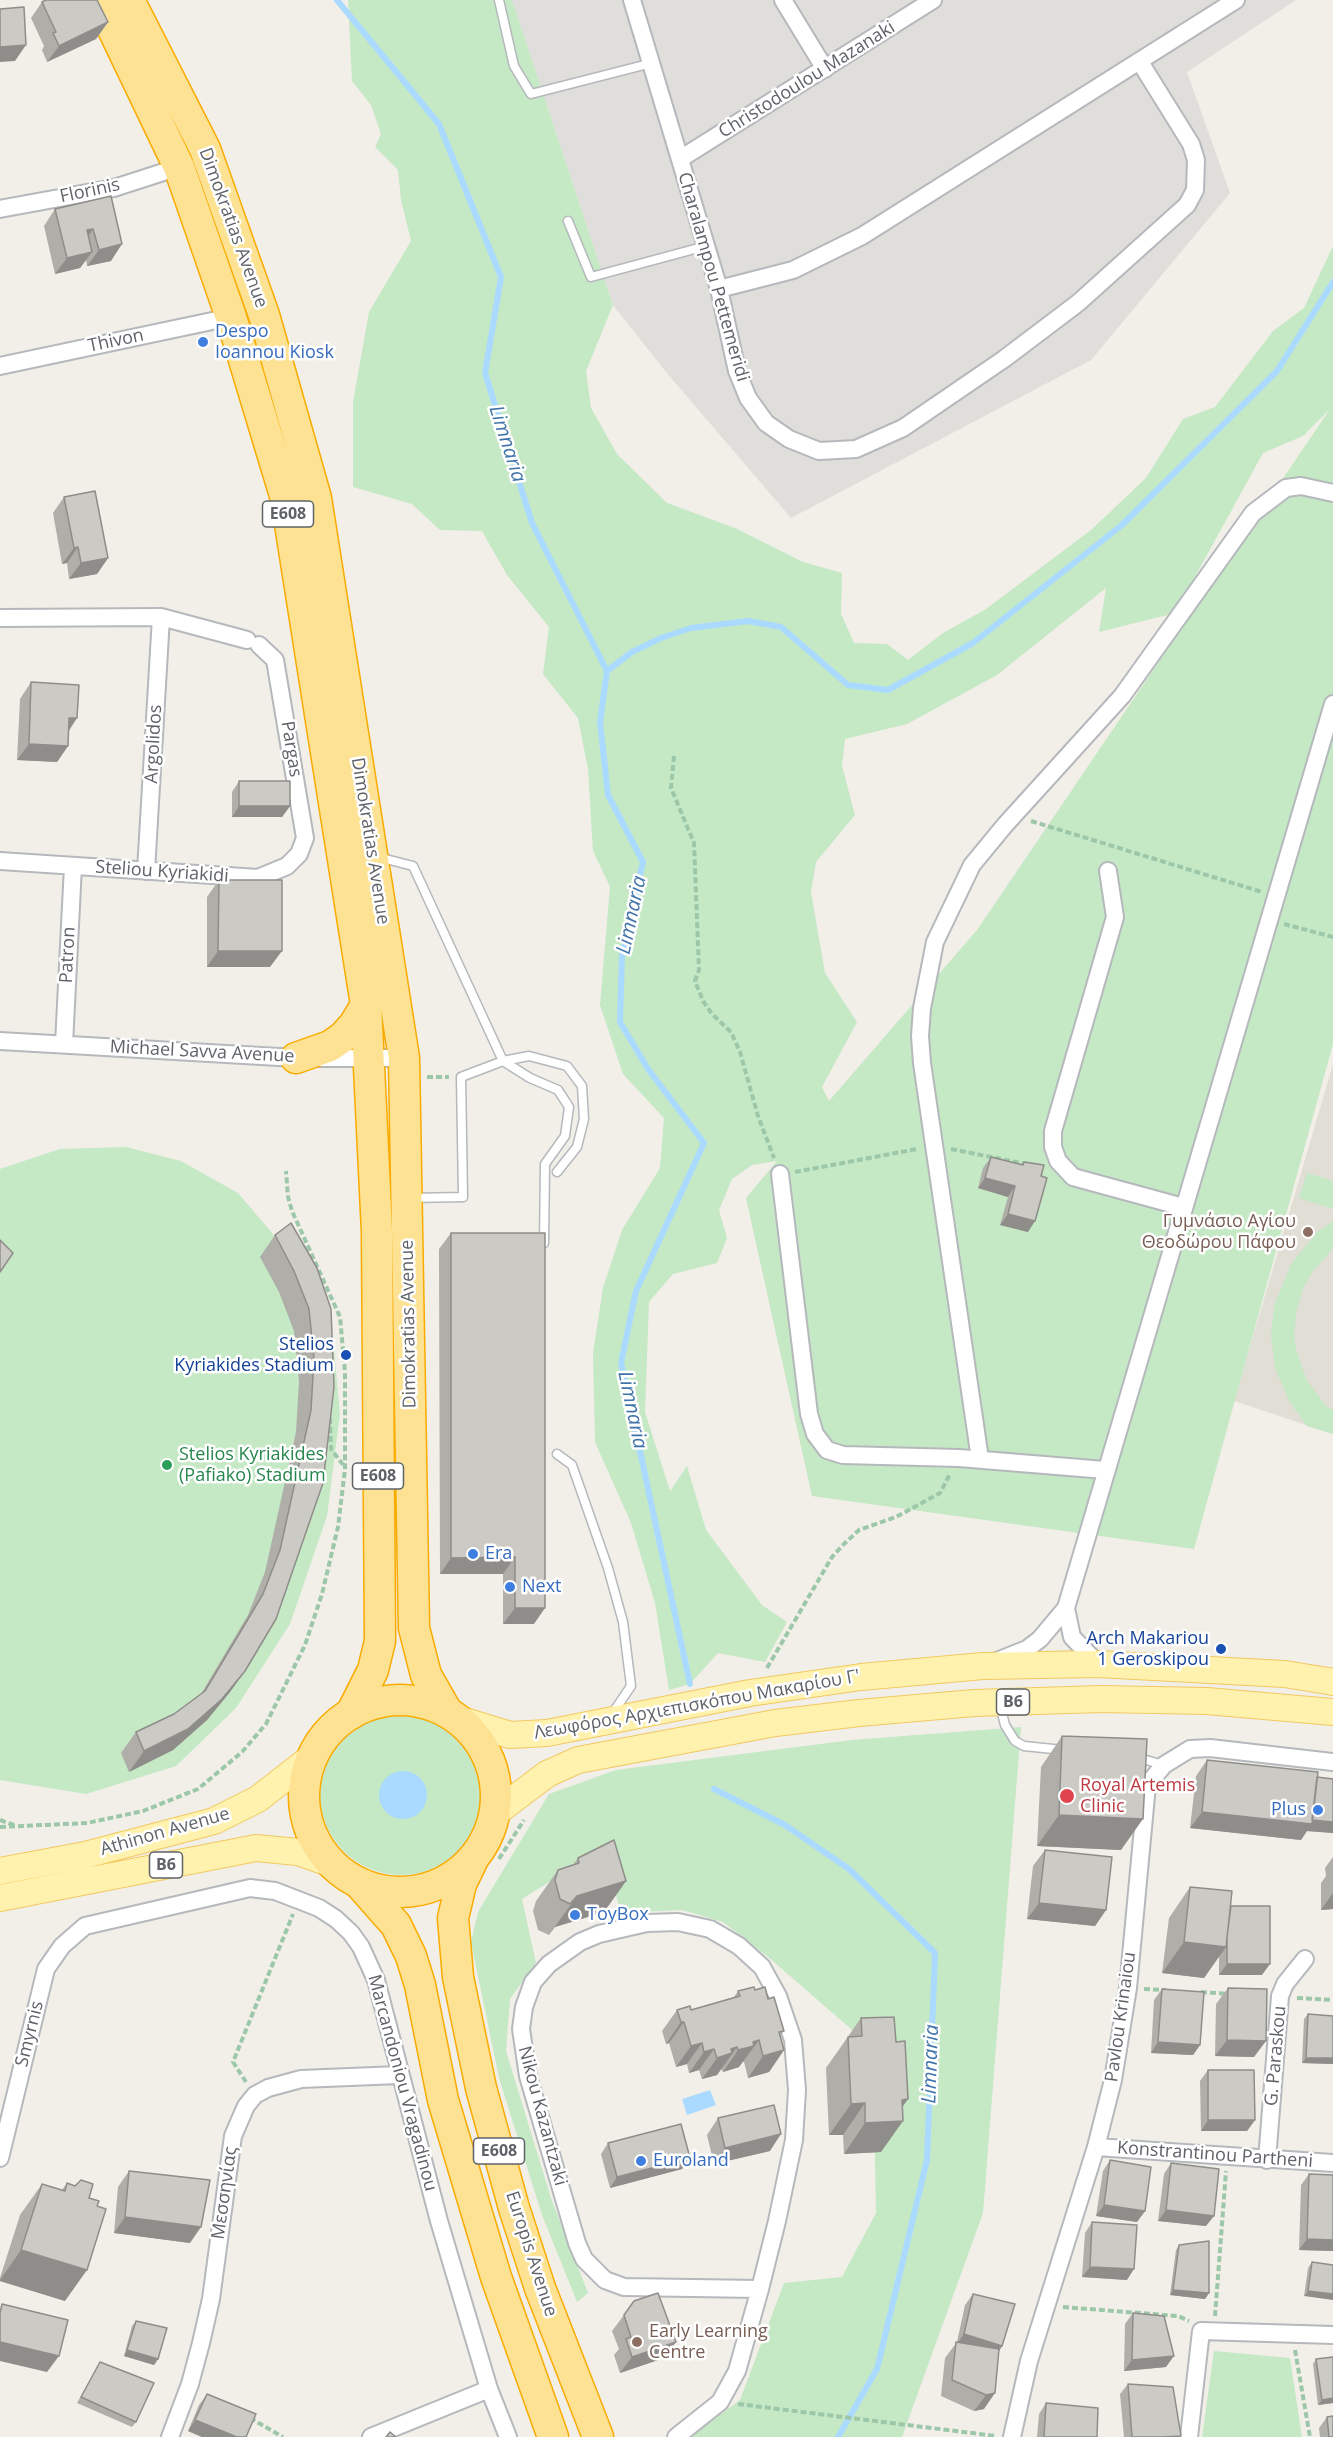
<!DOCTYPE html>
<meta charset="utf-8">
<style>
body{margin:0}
canvas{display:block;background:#f1efe8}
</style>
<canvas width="1333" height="2437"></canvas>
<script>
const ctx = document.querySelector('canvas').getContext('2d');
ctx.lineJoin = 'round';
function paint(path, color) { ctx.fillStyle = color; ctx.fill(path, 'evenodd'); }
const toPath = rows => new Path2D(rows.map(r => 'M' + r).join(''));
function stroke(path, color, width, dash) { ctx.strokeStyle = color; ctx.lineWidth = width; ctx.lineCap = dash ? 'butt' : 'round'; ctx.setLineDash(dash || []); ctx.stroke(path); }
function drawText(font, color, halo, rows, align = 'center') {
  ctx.font = font + ' "Open Sans",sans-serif'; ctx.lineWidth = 5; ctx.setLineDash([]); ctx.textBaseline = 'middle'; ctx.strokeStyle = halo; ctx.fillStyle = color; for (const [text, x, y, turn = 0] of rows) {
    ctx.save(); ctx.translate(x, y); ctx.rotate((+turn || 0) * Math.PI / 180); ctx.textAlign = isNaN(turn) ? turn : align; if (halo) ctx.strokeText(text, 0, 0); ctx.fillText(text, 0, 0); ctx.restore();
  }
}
const industrial = toPath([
 [512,0,1296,0,1187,72,1230,193,1091,360,791,518,666,372,613,305]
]);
const education = toPath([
 [1333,1064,1333,1434,1234,1401]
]);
const green = toPath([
 [348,0,512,0,613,305,586,371,591,408,617,454,667,503,735,528,803,562,842,573,841,614,854,643,887,644,908,660,943,633,986,609,1091,530,1146,478,1183,419,1215,407,1273,331,1304,308,1333,246,1333,1044,1194,1549,812,1496,746,1198,777,1161,752,1165,732,1179,719,1210,727,1238,717,1263,673,1274,649,1302,645,1412,670,1491,687,1466,706,1530,762,1605,787,1622,765,1662,718,1653,690,1684,669,1690,655,1603,631,1523,595,1442,593,1353,603,1288,622,1230,660,1168,664,1118,623,1074,600,1005,610,887,593,851,588,769,578,718,543,674,549,627,507,575,482,531,440,530,412,504,353,487,353,402,369,312,411,241,401,200,398,170,375,147,381,134,371,105,352,81],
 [1330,409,977,930,829,1101,822,1087,857,1022,825,973,811,892,816,862,855,815,842,766,845,739,907,724,997,675,1106,588,1099,632,1175,613,1263,453,1303,436],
 [126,1147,181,1161,238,1193,272,1233,312,1289,334,1349,340,1414,327,1516,290,1624,236,1708,176,1766,86,1794,0,1780,0,1169,60,1149],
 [1307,1173,1333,1181,1333,1209,1299,1198],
 [1333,1221,1333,1249,1313,1271,1304,1286,1297,1309,1294,1334,1296,1349,1307,1381,1327,1407,1333,1410,1333,1434,1307,1426,1289,1401,1275,1368,1271,1335,1274,1306,1291,1264,1317,1232],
 '320 1794a81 81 0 1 1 162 0a81 81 0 1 1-162 0Z',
 [1021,1727,983,2213,902,2437,690,2437,740,2400,784,2283,842,2277,876,2213,873,2048,767,1956,723,1922,682,1910,621,1913,603,1848,522,1899,536,1963,510,1999,506,2051,551,2198,588,2293,577,2302,542,2215,499,2078,471,1942,478,1912,549,1794,616,1770,852,1740],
 [1214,2351,1290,2358,1302,2437,1202,2437]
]);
const water = toPath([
 '379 1795a24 24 0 1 1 48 0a24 24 0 1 1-48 0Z',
 [710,2090,716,2105,687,2115,682,2099]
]);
const stream = toPath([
 [337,0,439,124,501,277,485,373,532,523,607,671,600,722,608,795,643,862,622,955,620,1022,648,1069,704,1143,636,1291,621,1363,690,1684],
 [607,671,632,652,661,638,691,628,748,621,781,627,848,685,888,690,973,643,1122,525,1277,371,1333,282],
 [714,1789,785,1825,849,1869,935,1953,927,2160,877,2369,838,2437]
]);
const path = toPath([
 [674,756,671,788,694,843,699,970,695,981,703,1001,712,1014,731,1032,740,1052,758,1116,774,1158],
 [1031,821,1262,892],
 [1284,924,1333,937],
 [427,1077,449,1077],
 [951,1149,1026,1164],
 [795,1172,917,1149],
 [330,1418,331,1449,344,1466],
 [767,1668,832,1557,844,1544,859,1530,896,1517,940,1493,950,1474],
 [0,1820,14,1825],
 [0,1827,87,1823,143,1811,198,1789,242,1752,266,1724,305,1645,322,1594,338,1527,345,1469,345,1372,340,1317,292,1211,288,1197,286,1171],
 [499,1859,524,1820],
 [1144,1989,1166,1990],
 [1201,1992,1229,1994],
 [1297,1998,1333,2000],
 [246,2082,233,2062,293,1914],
 [1063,2307,1178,2316,1189,2321],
 [1215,2316,1226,2171],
 [1295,2350,1310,2437],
 [738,2404,996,2436],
 [250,2418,283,2437]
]);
const lane = toPath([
 [499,0,514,66,531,94,652,63],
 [568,221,591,277,706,246],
 [378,857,413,866,503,1061,530,1078,558,1090,569,1107,565,1136,545,1164,544,1243],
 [410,1198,463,1197,461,1077,503,1061,529,1056,567,1066,582,1086,584,1119,577,1147,557,1172],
 [557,1454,572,1465,608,1568,623,1622,631,1686,612,1714],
 [1000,1705,1005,1725,1015,1741,1024,1746,1063,1750],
 [1136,1757,1163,1765]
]);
const street = toPath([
 [632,0,719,289,737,371,748,398,766,423,789,439,819,451,856,449,903,428,1004,359,1078,303,1187,205,1195,190,1196,160,1191,144,1140,62],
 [783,0,825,69],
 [680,159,933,0],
 [0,209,114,188,179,167],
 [719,289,793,270,862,236,1236,0],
 [0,366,231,317],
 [161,617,247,640],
 [0,618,161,617,146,871],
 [0,861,258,878,287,866,299,854,305,838,275,660,259,645],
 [1108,871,1115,917,1053,1131,1053,1147,1058,1161,1073,1177,1183,1207],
 [0,1041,296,1058,404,1058],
 [64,1044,73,866],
 [780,1174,809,1414,815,1434,827,1450,843,1455,959,1458,1105,1470],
 [980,1459,922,1063,920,1036,922,1008,935,942,972,865,1005,825,1122,696,1253,513,1286,488,1301,486,1333,493],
 [1066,1608,1072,1637,1098,1664],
 [997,1661,1027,1649,1040,1639,1066,1608,1333,704],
 [1096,2147,1333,2163],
 [0,2158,46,1969,62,1946,85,1926,250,1888,275,1891,319,1908,336,1919,351,1933,361,1947,376,1980,439,2221,489,2389,508,2437],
 [1267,2160,1280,1996,1285,1984,1305,1959],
 [170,2437,190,2384,201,2343,211,2299,233,2136,246,2106,255,2095,268,2088,301,2079,399,2075],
 [371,2437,489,2389],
 [676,2437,720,2402,737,2371,760,2289,777,2221,794,2140,797,2090,793,2040,778,1996,762,1967,739,1946,710,1929,678,1922,647,1923,599,1934,580,1942,549,1964,533,1982,524,2007,521,2029,528,2076,577,2243,584,2259,605,2280,624,2287,760,2289],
 [1012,2437,1029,2361,1096,2147,1113,2080,1128,1988,1147,1785,1164,1765,1190,1749,1210,1748,1333,1762],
 [1189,2437,1201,2331,1333,2335]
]);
const primary = toPath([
 [458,1719,510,1735,547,1733,750,1693,861,1677,983,1666,1098,1664,1285,1674,1333,1682],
 [494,1814,547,1774,578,1760,775,1723,859,1713,974,1703,1101,1699,1207,1701,1333,1712],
 [0,1871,85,1855,214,1821,258,1799,313,1756],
 [0,1898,256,1848,298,1852,332,1864]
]);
const highway = toPath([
 [99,0,179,167,231,317,286,499,366,1005,377,1232,380,1641,373,1670,351,1714],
 [129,0,205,149,264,315,316,498,404,1058,414,1628,426,1675,447,1712],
 [296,1058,330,1046,343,1037,354,1025,366,1005],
 '304 1796a96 96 0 1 1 192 0a96 96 0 1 1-192 0Z',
 [474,1857,461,1884,453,1918,458,1977,481,2088,514,2208,540,2288,598,2437],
 [358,1882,396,1925,411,1956,420,1985,443,2100,496,2277,553,2437]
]);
const wall = toPath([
 [42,2,108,22,96,39,47,62,42,50,44,46,31,18],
 [111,196,111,261,87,266,86,260,80,268,55,274,44,226,55,209],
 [64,497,108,558,97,574,69,579,67,563,62,564,53,513],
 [31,682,77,718,69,731,68,746,57,762,17,760,20,699],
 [239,781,290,806,282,817,232,817,232,792],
 [219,880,270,967,207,967,207,897],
 [991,1157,1022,1165,1024,1162,1028,1232,1000,1225,1008,1197,978,1188,983,1168],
 [291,1223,334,1387,245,1671,230,1692,207,1720,173,1750,129,1772,121,1753,136,1732,174,1714,201,1694,248,1615,265,1572,296,1432,299,1381,294,1331,279,1292,260,1257,275,1235],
 [451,1233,534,1624,503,1624,503,1574,440,1574,439,1249],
 [1062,1736,1121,1850,1037,1846,1041,1767],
 [1207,1760,1317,1777,1333,1779,1333,1833,1307,1831,1301,1840,1190,1828,1196,1776],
 [1045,1850,1106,1910,1095,1926,1027,1919,1033,1866],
 [1333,1857,1333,1909,1321,1910,1321,1883,1326,1876,1325,1868],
 [578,1858,626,1881,604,1912,555,1927,549,1935,538,1930,533,1911,536,1901,558,1870,573,1865],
 [1190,1887,1231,1906,1262,1975,1219,1975,1219,1956,1204,1978,1162,1973,1169,1918],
 [1228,1988,1254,2057,1215,2056,1216,2004],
 [1162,1989,1200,2045,1193,2055,1151,2053,1154,2000],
 [755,1990,768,1999,784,2031,780,2036,784,2050,769,2072,748,2078,744,2062,742,2062,739,2067,723,2072,721,2069,717,2075,702,2079,699,2070,689,2073,687,2064,676,2067,669,2043,666,2044,662,2031,677,2010,691,2010,734,1997,738,1991],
 [1308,2014,1333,2016,1333,2064,1302,2063,1304,2019],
 [861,2018,896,2042,902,2107,881,2152,844,2154,843,2135,829,2135,826,2068],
 [1208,2070,1255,2120,1247,2131,1201,2131,1200,2081],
 [718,2118,770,2151,714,2164,707,2135],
 [608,2143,690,2158,682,2169,610,2188,601,2154],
 [1110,2160,1145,2211,1137,2222,1096,2216,1103,2171],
 [1171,2163,1206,2226,1158,2221,1164,2174],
 [129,2171,190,2243,114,2233,118,2187],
 [1309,2174,1333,2251,1299,2250,1301,2185],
 [67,2183,89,2198,65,2301,0,2281,0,2278,20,2215,42,2184,62,2190],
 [1092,2222,1127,2280,1082,2277,1085,2233],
 [1179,2245,1209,2293,1205,2299,1170,2295,1176,2250],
 [1312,2262,1333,2265,1304,2296,1308,2268],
 [973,2294,1002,2346,999,2351,984,2409,974,2411,941,2396,945,2358,957,2342,965,2305],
 [1133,2313,1166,2367,1124,2371,1125,2324],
 [624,2315,664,2358,620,2373,614,2355,619,2349,612,2331],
 [136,2321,158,2359,154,2365,124,2356,132,2326],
 [1333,2357,1333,2403,1318,2405,1313,2364,1316,2359],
 [100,2362,136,2422,132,2427,77,2403],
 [1128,2384,1180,2437,1124,2437,1120,2394],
 [207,2394,246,2437,202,2437,188,2431,199,2405],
 [1046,2403,1097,2437,1037,2437,1039,2414],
 [1327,2417,1333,2437,1320,2437,1319,2428]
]);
const shadedWall = toPath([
 [108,22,96,39,47,62,59,46],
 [26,45,15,61,0,62,0,47],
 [93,229,82,245,87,230],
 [122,244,111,261,87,266,99,250],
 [92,252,80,268,55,274,67,258],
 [78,547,67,563,62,564,74,548],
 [108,558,97,574,69,579,81,563],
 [69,718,77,718,66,734],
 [29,744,68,746,57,762,17,760],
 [239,806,290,806,282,817,232,817],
 [218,951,282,951,270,967,207,967],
 [985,1178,1015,1186,1008,1197,978,1188],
 [1008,1214,1035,1221,1028,1232,1000,1225],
 [515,1557,503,1574,440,1574,451,1558],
 [515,1608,545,1608,534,1624,503,1624],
 [245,1671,230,1692,207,1720,173,1750,129,1772,144,1751],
 [1202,1812,1333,1822,1333,1833,1307,1831,1301,1840,1190,1828],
 [1059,1815,1143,1819,1121,1850,1037,1846],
 [626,1881,604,1912,555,1927,549,1935,577,1896],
 [1333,1893,1333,1909,1321,1910],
 [1039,1903,1106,1910,1095,1926,1027,1919],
 [1184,1942,1226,1947,1204,1978,1162,1973],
 [1227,1964,1270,1964,1262,1975,1219,1975],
 [681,2022,684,2022,669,2043,666,2044],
 [759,2040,739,2067,723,2072,738,2050,753,2042],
 [1227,2040,1266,2041,1254,2057,1215,2056],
 [1158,2042,1200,2045,1193,2055,1151,2053],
 [702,2043,687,2064,676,2067,691,2046],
 [737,2047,717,2075,702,2079,717,2058,731,2049],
 [714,2049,699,2070,689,2073,704,2052],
 [784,2050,769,2072,748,2078,763,2056],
 [1306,2058,1333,2058,1333,2064,1302,2063],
 [908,2099,892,2122,903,2121,881,2152,844,2154,865,2123,902,2100],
 [865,2103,843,2135,829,2135,851,2104],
 [1208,2120,1255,2120,1247,2131,1201,2131],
 [781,2134,770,2151,714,2164,725,2148],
 [690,2158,682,2169,610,2188,617,2177],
 [1104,2205,1145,2211,1137,2222,1096,2216],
 [1166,2210,1214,2216,1206,2226,1158,2221],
 [125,2217,201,2227,190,2243,114,2233],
 [1307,2239,1333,2240,1333,2251,1299,2250],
 [21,2250,87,2270,65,2301,0,2281,0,2280],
 [1090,2267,1134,2269,1127,2280,1082,2277],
 [1173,2290,1209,2293,1205,2299,1170,2295],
 [1308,2291,1333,2294,1333,2300,1304,2296],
 [964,2334,1002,2346,995,2357,956,2345],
 [0,2342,59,2356,47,2372,0,2361],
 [676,2342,664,2358,620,2373,632,2357],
 [127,2350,158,2359,154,2365,124,2356],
 [1174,2356,1166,2367,1124,2371,1132,2360],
 [995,2393,984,2409,974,2411,986,2395],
 [1333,2398,1333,2403,1318,2405,1322,2400],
 [195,2420,237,2437,202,2437,188,2431]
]);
const building = toPath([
 [46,0,97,0,108,22,59,46,53,33,56,32,42,2,46,0],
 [24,7,26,45,0,47,0,9,24,7],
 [111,196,122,244,99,250,93,229,87,230,92,252,67,258,55,209,111,196],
 [95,491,108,558,81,563,78,547,74,548,64,497,95,491],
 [31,682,79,685,77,718,69,718,68,746,29,744,31,682],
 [239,781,290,781,290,806,239,806,239,781],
 [219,880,282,880,282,951,218,951,219,880],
 [991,1157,1023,1165,1024,1162,1044,1165,1041,1176,1047,1178,1035,1221,1008,1214,1015,1186,985,1178,991,1157],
 [291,1223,317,1268,331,1309,334,1387,323,1483,276,1619,245,1671,222,1699,188,1729,144,1751,136,1732,174,1714,205,1691,263,1594,280,1550,311,1410,314,1359,309,1309,294,1271,275,1235,291,1223],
 [451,1233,545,1233,545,1608,515,1608,515,1557,451,1558,451,1233],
 [0,1240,13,1253,0,1272,0,1240],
 [1062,1736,1147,1739,1143,1819,1059,1815,1062,1736],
 [1207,1760,1318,1772,1312,1824,1202,1812,1207,1760],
 [1317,1777,1333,1779,1333,1822,1312,1820,1317,1777],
 [614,1840,626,1881,577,1896,570,1904,560,1899,555,1880,558,1870,579,1863,578,1858,614,1840],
 [1045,1850,1112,1857,1106,1910,1039,1903,1045,1850],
 [1190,1887,1232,1891,1226,1947,1184,1942,1190,1887],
 [1231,1906,1270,1906,1270,1964,1227,1964,1227,1937,1231,1906],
 [754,1987,755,1990,765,1987,768,1999,774,1997,784,2031,779,2032,784,2050,763,2056,759,2040,753,2042,754,2046,738,2050,737,2047,731,2049,732,2053,717,2058,714,2049,704,2052,702,2043,691,2046,684,2022,681,2022,677,2010,690,2006,691,2010,740,1996,738,1991,754,1987],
 [1228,1988,1267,1989,1266,2041,1227,2040,1228,1988],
 [1162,1989,1204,1992,1200,2045,1158,2042,1162,1989],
 [1308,2014,1333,2016,1333,2058,1306,2058,1308,2014],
 [894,2017,896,2042,905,2041,908,2099,902,2100,903,2121,865,2123,865,2103,851,2104,848,2037,862,2036,861,2018,894,2017],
 [1208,2070,1254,2070,1255,2120,1208,2120,1208,2070],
 [774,2105,781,2134,725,2148,718,2118,774,2105],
 [681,2124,690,2158,617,2177,608,2143,681,2124],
 [1110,2160,1151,2167,1145,2211,1104,2205,1110,2160],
 [1171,2163,1219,2169,1214,2216,1166,2210,1171,2163],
 [129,2171,210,2180,201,2227,125,2217,129,2171],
 [1309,2174,1333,2175,1333,2240,1307,2239,1309,2174],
 [81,2180,93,2184,89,2198,99,2201,97,2206,106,2209,87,2270,21,2250,42,2184,65,2191,67,2183,75,2186,81,2180],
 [1092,2222,1137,2225,1134,2269,1090,2267,1092,2222],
 [1209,2241,1209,2293,1173,2290,1179,2245,1209,2241],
 [1312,2262,1333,2265,1333,2294,1308,2291,1312,2262],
 [658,2293,676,2342,632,2357,626,2339,631,2337,624,2315,634,2301,658,2293],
 [973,2294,1015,2304,1002,2346,964,2334,973,2294],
 [2,2304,68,2320,59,2356,0,2342,0,2313,2,2304],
 [1133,2313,1164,2316,1174,2356,1132,2360,1133,2313],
 [136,2321,167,2328,158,2359,127,2350,136,2321],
 [956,2342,999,2349,995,2393,986,2395,952,2380,956,2342],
 [1333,2357,1333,2398,1322,2400,1316,2359,1333,2357],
 [100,2362,154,2383,136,2422,81,2397,100,2362],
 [1128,2384,1173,2387,1181,2436,1163,2437,1132,2437,1128,2384],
 [207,2394,256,2414,246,2437,237,2437,195,2420,207,2394],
 [1046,2403,1098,2408,1097,2437,1044,2437,1046,2403],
 [1333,2416,1333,2437,1329,2437,1327,2417,1333,2416],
 [390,2432,396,2437,386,2437,390,2432]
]);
const markers = [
 [203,342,6,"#3f7fe0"],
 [1308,1232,6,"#8d6e63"],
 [346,1355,6,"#1a4fb4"],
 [167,1465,6,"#2e9e5b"],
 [473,1554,6,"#3f7fe0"],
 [510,1587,6,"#3f7fe0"],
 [1221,1649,6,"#1a4fb4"],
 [1067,1796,8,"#e0444e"],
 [1318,1810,6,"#3f7fe0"],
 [575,1915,6,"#3f7fe0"],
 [641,2161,6,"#3f7fe0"],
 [637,2342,6,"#8d6e63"]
];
const shields = [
 [288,514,51],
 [378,1476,51],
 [1013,1702,33],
 [166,1865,33],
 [499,2151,51]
];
const shieldNames = [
 ["E608",288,514],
 ["E608",378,1476],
 ["B6",1013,1702],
 ["B6",166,1865],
 ["E608",499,2151]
];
const streetNames = [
 ["Christodoulou Mazanaki",807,80,-32],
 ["Florinis",90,191,-12],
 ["Dimokratias Avenue",233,228,70],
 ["Charalampou Pettemeridi",713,277,74],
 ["Thivon",116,341,-12],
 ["Argolidos",154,744,-87],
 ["Pargas",291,749,81],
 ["Dimokratias Avenue",370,841,81],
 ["Steliou Kyriakidi",162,872,4],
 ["Patron",68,955,-87],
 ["Michael Savva Avenue",202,1052,3],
 ["Dimokratias Avenue",409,1324,-91],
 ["Λεωφόρος Αρχιεπισκόπου Μακαρίου Γ'",697,1705,-10],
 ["Athinon Avenue",165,1832,-16],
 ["Pavlou Krinaiou",1121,2017,-82],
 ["Smyrnis",30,2034,-76],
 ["G. Paraskou",1276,2056,-85],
 ["Marcandoniou Vragadinou",402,2083,75],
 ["Nikou Kazantzaki",542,2116,75],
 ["Konstrantinou Partheni",1215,2155,4],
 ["Μεσσηνίας",225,2193,-82],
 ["Europis Avenue",531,2254,72]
];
const shopNames = [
 ["Despo",215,332],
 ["Ioannou Kiosk",215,353],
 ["Era",485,1554],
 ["Next",522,1587],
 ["Plus",1306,1810,"right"],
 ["ToyBox",587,1915],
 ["Euroland",653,2161]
];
const educationNames = [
 ["Γυμνάσιο Αγίου",1296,1222],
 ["Θεοδώρου Πάφου",1296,1243],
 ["Early Learning",649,2332,"left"],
 ["Centre",649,2353,"left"]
];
const transitNames = [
 ["Stelios",334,1345],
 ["Kyriakides Stadium",334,1366],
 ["Arch Makariou",1209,1639],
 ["1 Geroskipou",1209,1660]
];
const leisureNames = [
 ["Stelios Kyriakides",179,1455],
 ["(Pafiako) Stadium",179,1476]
];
const healthNames = [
 ["Royal Artemis",1080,1786],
 ["Clinic",1080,1807]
];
const waterNames = [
 ["Limnaria",507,444,72],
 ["Limnaria",632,915,-78],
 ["Limnaria",632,1410,78],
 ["Limnaria",931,2064,-88]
];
paint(industrial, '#e0deda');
paint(education, '#e1ded6');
paint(green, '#c5e8c5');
paint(water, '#aadaff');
stroke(stream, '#aadaff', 6);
stroke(lane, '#b5b8bc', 11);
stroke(street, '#b5b8bc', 20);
stroke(primary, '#f2c960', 28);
stroke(highway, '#f9ab00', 33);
stroke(path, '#9cc7a9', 4, [6, 3]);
stroke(lane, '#fff', 8);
stroke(street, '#fff', 16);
stroke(primary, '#fff2af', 26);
stroke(highway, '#fde293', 30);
paint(wall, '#afaea9');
paint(shadedWall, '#8f8d8a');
paint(building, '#cccac5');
stroke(building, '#8f8d8a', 1.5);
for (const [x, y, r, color] of markers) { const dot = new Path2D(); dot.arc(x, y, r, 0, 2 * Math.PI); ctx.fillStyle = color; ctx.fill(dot); stroke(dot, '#fff', 2); }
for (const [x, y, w] of shields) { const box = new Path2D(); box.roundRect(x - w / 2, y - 13, w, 26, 4.5); ctx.fillStyle = '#fff'; ctx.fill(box); stroke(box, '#5f6368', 1.5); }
drawText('bold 16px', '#5f6368', null, shieldNames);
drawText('18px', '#5f6368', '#fff', streetNames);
drawText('18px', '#366cbe', '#fff', shopNames, 'left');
drawText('18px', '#785e54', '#fff', educationNames, 'right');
drawText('18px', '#164399', '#fff', transitNames, 'right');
drawText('18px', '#27864d', '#fff', leisureNames, 'left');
drawText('18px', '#be3a42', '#fff', healthNames, 'left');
drawText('italic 20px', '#4174aa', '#fff', waterNames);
</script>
